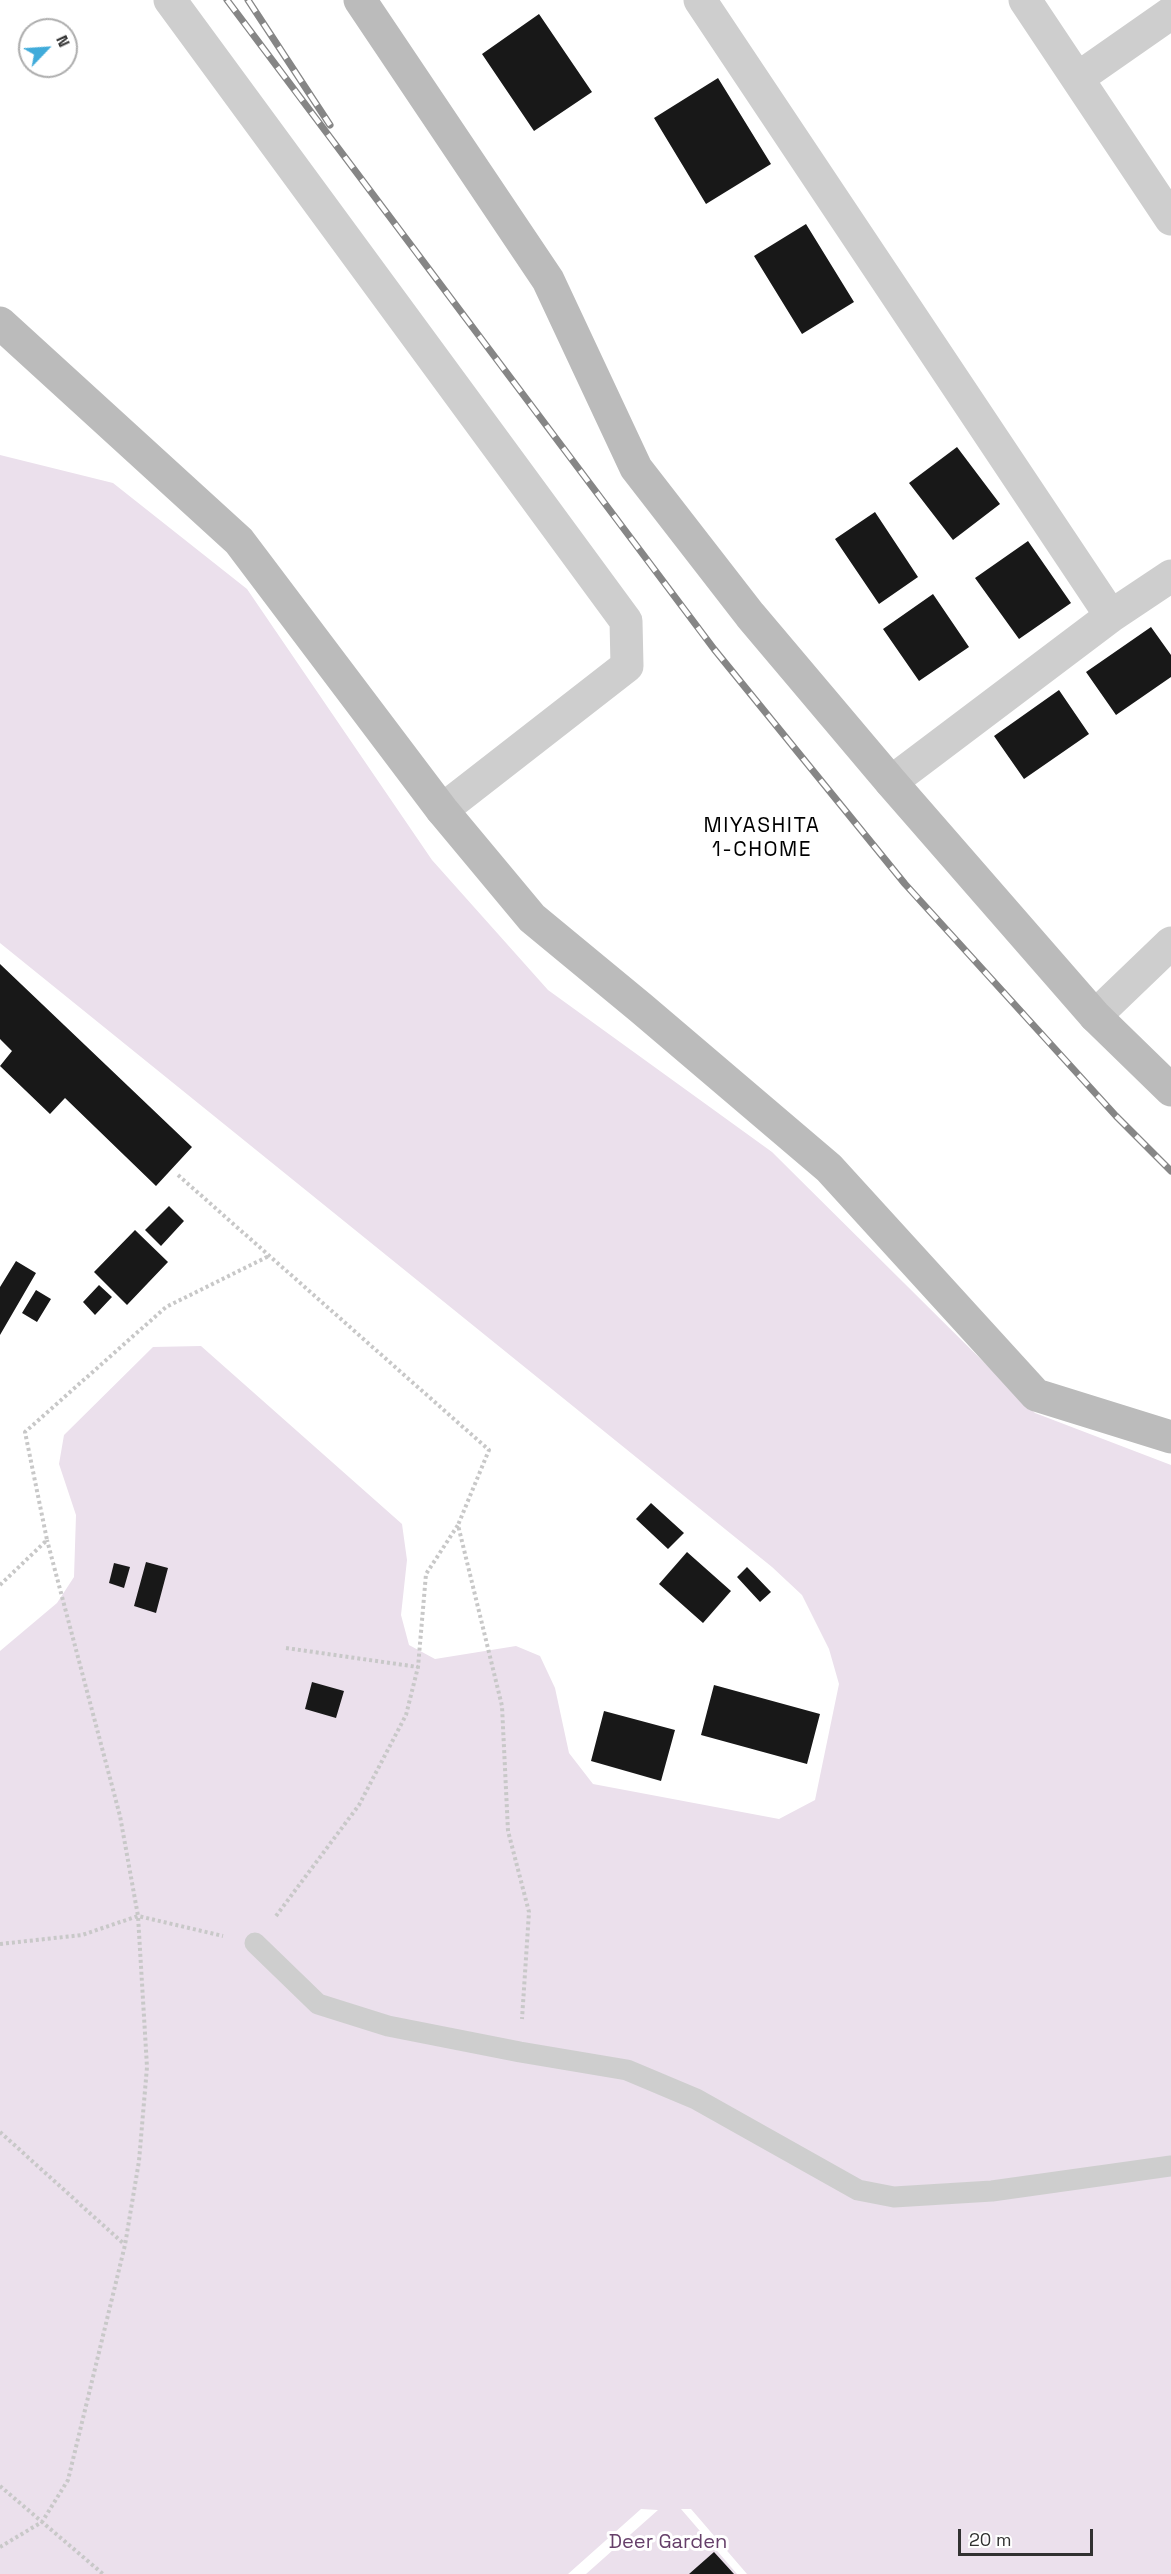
<!DOCTYPE html>
<style>
body{margin:0}
#map{position:relative;width:1171px;height:2574px;overflow:hidden;background:#fff;font-family:"Space Grotesk",sans-serif}
canvas{display:block}
.north{position:absolute;left:18px;top:18px;width:60px;height:60px;box-sizing:border-box;background:#fff;border:2px solid #adadad;border-radius:50%;rotate:65deg;font-size:16px;font-weight:700;line-height:24px;text-align:center;color:#313131}
.north::after{content:'';display:block;margin:auto;width:21px;height:27px;background:#40abda;clip-path:polygon(50% 0,100% 100%,50% 72%,0 100%)}
.scale{position:absolute;left:958px;top:2529px;width:135px;height:27px;box-sizing:border-box;border:3px solid #313131;border-top:0;padding-left:8px;font-size:18px;line-height:21px;white-space:nowrap;color:#313131;-webkit-text-stroke:4px #fff;paint-order:stroke}
</style>
<div id="map">
<canvas width="1171" height="2574"></canvas>
<div class="north">N</div>
<div class="scale">20 m</div>
</div>
<script>
const ctx = document.querySelector('canvas').getContext('2d');
ctx.lineJoin = 'round';
function paint(path, color) { ctx.fillStyle = color; ctx.fill(path, 'evenodd'); }
const toPath = rows => new Path2D(rows.map(r => 'M' + r).join(''));
function stroke(path, color, width, dash) { ctx.strokeStyle = color; ctx.lineWidth = width; ctx.lineCap = dash ? 'butt' : 'round'; ctx.setLineDash(dash || []); ctx.stroke(path); }
function drawText(font, color, halo, rows, align = 'center') {
  ctx.font = font + ' "Space Grotesk",sans-serif'; ctx.lineWidth = 6; ctx.setLineDash([]); ctx.textBaseline = 'middle'; ctx.strokeStyle = halo; ctx.fillStyle = color; for (const [text, x, y, turn = 0] of rows) {
    ctx.save(); ctx.translate(x, y); ctx.rotate((+turn || 0) * Math.PI / 180); ctx.textAlign = isNaN(turn) ? turn : align; if (halo) ctx.strokeText(text, 0, 0); ctx.fillText(text, 0, 0); ctx.restore();
  }
}
const green = toPath([
 [0,455,113,483,247,589,432,860,548,990,772,1152,1035,1413,1171,1465,1171,2574,747,2574,691,2509,681,2509,737,2574,586,2574,658,2510,641,2509,568,2574,0,2574,0,1651,57,1603,74,1577,76,1515,59,1464,64,1435,153,1347,201,1346,402,1524,407,1560,401,1615,409,1645,435,1659,516,1646,540,1656,555,1688,569,1753,593,1784,779,1819,815,1800,839,1684,829,1649,802,1595,772,1567,0,943]
]);
const building = toPath([
 [539,14,592,92,534,131,482,54],
 [718,78,771,164,706,204,654,118],
 [806,224,854,302,802,334,754,256],
 [957,447,1000,504,953,540,909,483],
 [875,512,918,577,879,604,835,539],
 [1028,541,1071,603,1019,639,975,578],
 [933,594,969,647,919,681,883,629],
 [1151,627,1171,655,1171,677,1116,715,1086,672],
 [1059,690,1089,734,1024,779,994,736],
 [0,964,192,1147,156,1186,65,1098,50,1114,0,1066,12,1051,0,1039],
 [169,1206,184,1221,161,1246,145,1230],
 [135,1230,168,1262,127,1305,94,1272],
 [16,1261,36,1273,0,1335,0,1287],
 [99,1285,112,1297,95,1315,83,1302],
 [36,1290,51,1299,37,1322,22,1313],
 [651,1503,684,1533,668,1549,636,1519],
 [687,1552,731,1591,703,1623,659,1584],
 [146,1562,168,1568,156,1613,134,1606],
 [114,1563,130,1567,124,1588,109,1583],
 [747,1567,771,1592,760,1602,737,1577],
 [312,1682,344,1691,336,1718,305,1709],
 [714,1685,820,1714,807,1764,701,1735],
 [604,1711,675,1730,661,1781,591,1761],
 [714,2552,734,2574,689,2574]
]);
const path = toPath([
 [178,1175,489,1450,458,1525],
 [0,1585,47,1540,25,1432,166,1307,269,1256],
 [286,1648,418,1667],
 [276,1916,359,1805,406,1715,418,1667,426,1574,458,1525,502,1706,508,1831,529,1912,522,2019],
 [0,1944,82,1935,138,1916,223,1936],
 [0,2132,124,2244],
 [0,2486,103,2574],
 [0,2547,42,2522,68,2480,125,2245,139,2161,147,2067,138,1916,120,1816,47,1540]
]);
const lane = toPath([
 [255,1943,318,2004,388,2026,520,2052,627,2070,696,2099,858,2190,894,2197,992,2191,1171,2166]
]);
const street = toPath([
 [170,0,626,621,627,666,442,810],
 [700,0,1111,616],
 [1025,0,1171,219],
 [1078,78,1171,13],
 [891,782,1111,616,1171,576],
 [1095,1016,1171,943]
]);
const secondary = toPath([
 [360,0,548,280,636,468,750,615,891,782,1095,1016,1171,1090],
 [0,323,239,541,442,810,532,918,641,1008,829,1168,1036,1395,1171,1437]
]);
const rail = toPath([
 [227,0,714,649,905,884,1116,1116,1171,1171],
 [248,0,330,125]
]);
const parkNames = [
 ["Deer Garden",668,2543]
];
const neighbourhoodNames = [
 ["MIYASHITA",762,826],
 ["1-CHOME",762,850]
];
paint(green, '#ebe0ec');
paint(building, '#181818');
stroke(path, '#c8c8c8', 4, [3, 3]);
stroke(lane, '#cecece', 21);
stroke(street, '#cecece', 33);
stroke(secondary, '#bbb', 33);
stroke(rail, '#868686', 7);
stroke(rail, '#fff', 4.5, [14]);
drawText('20px', '#66406a', '#fff', parkNames);
ctx.letterSpacing = '1.5px';
drawText('21px', '#000', '#fff', neighbourhoodNames);
ctx.letterSpacing = '0px';
</script>
